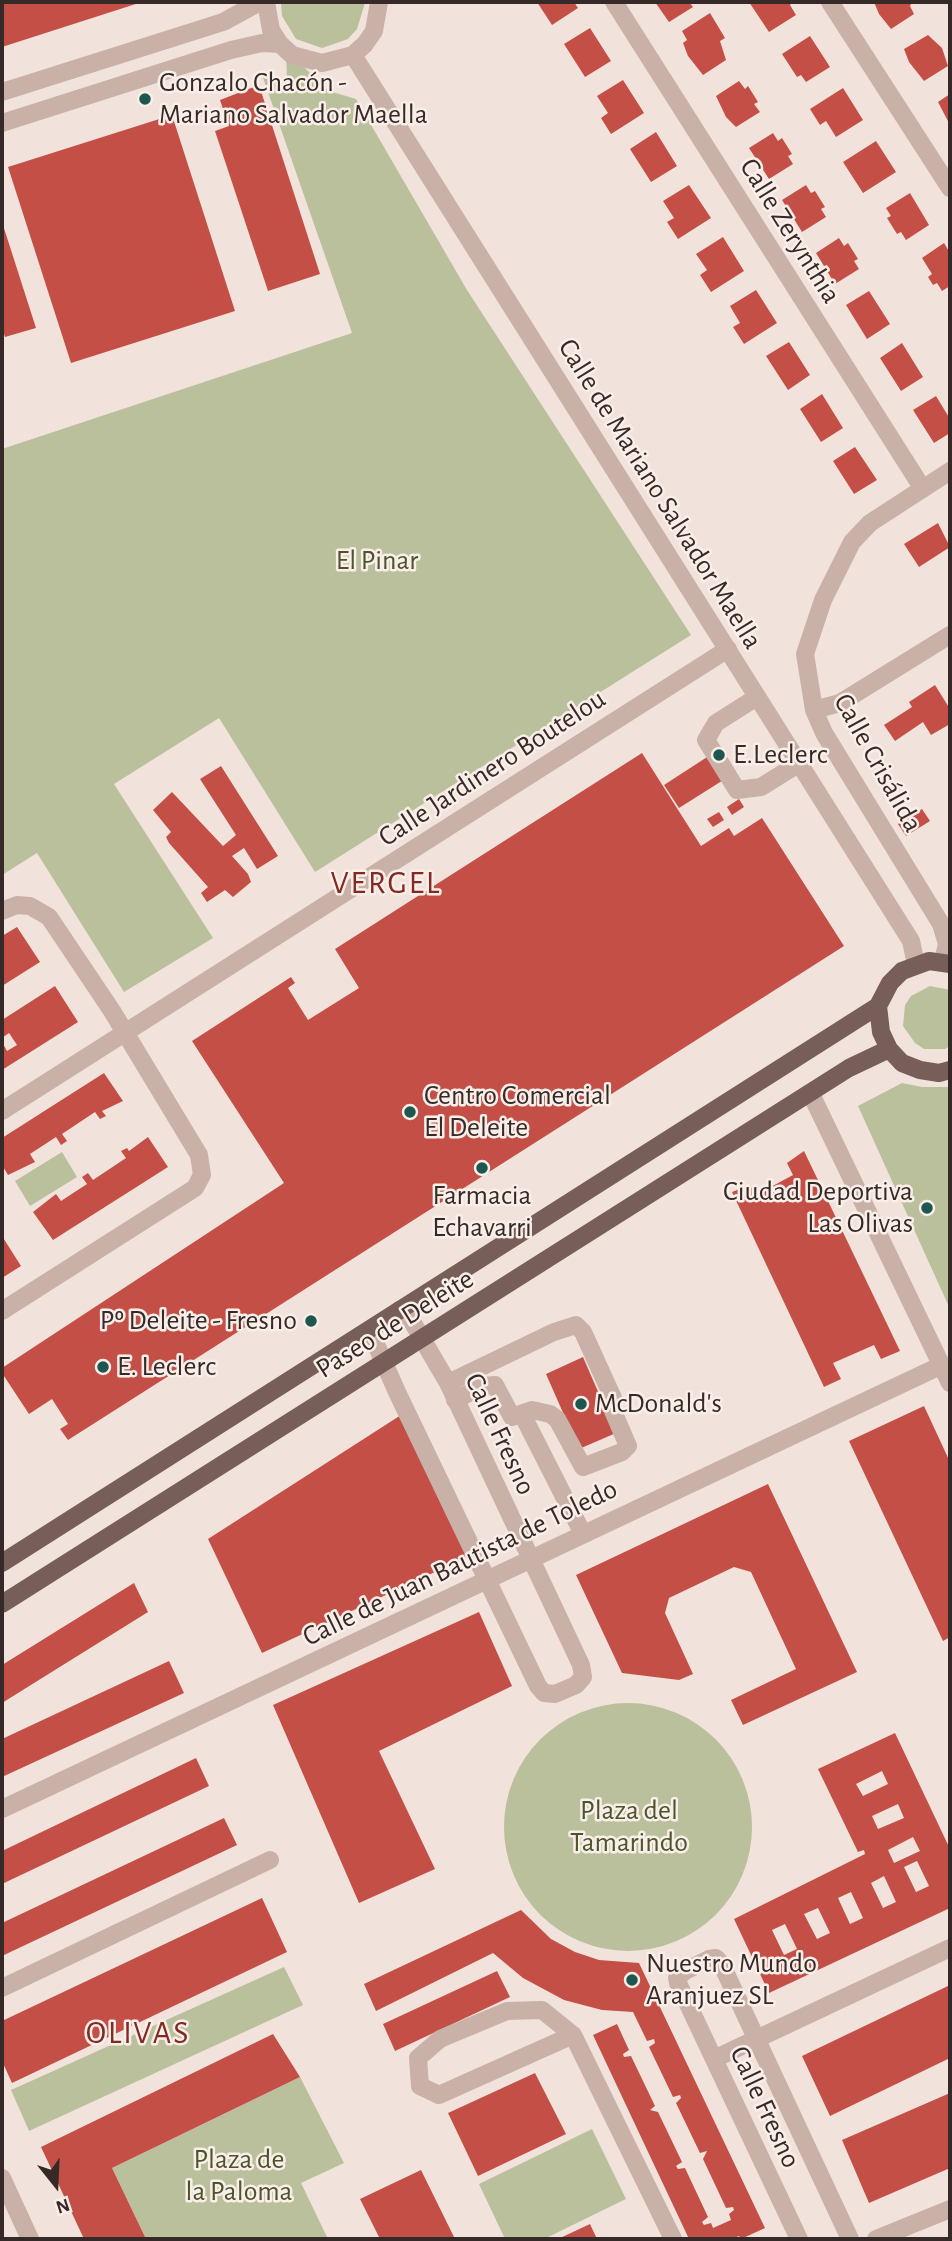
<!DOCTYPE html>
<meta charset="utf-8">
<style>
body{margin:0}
#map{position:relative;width:952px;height:2241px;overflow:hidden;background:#f1e3db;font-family:"Alegreya Sans",sans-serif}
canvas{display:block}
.frame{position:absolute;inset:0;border:4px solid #362a28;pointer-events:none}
.north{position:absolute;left:21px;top:2150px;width:70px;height:70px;-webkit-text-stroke:5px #f9eee8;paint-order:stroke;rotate:162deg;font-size:19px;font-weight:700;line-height:28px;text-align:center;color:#362a28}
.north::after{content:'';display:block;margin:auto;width:24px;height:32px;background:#362a28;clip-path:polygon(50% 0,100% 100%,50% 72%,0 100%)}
</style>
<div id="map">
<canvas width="952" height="2241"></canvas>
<div class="frame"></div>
<div class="north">N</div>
</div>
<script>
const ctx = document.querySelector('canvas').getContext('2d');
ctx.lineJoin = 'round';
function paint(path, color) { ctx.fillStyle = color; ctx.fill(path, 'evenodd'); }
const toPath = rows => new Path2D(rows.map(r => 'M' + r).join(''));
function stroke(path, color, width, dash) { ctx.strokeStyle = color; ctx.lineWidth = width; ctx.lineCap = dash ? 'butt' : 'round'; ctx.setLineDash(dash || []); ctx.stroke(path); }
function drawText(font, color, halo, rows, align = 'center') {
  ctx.font = font + ' "Alegreya Sans",sans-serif'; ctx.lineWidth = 5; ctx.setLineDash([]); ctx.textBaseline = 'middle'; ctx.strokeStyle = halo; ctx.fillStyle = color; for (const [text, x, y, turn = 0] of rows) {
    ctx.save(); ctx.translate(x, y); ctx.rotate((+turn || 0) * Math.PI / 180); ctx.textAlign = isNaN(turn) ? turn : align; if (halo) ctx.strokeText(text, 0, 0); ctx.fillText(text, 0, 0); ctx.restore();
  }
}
const green = toPath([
 [281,3,364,2,365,3,357,29,348,39,322,48,296,39,282,16],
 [286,50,329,91,356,99,467,290,691,635,315,872,219,718,114,784,213,938,124,992,37,853,2,875,2,449,352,333,261,72,287,81],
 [930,986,950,990,950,1046,945,1049,924,1049,915,1043,903,1026,905,1005,911,996],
 [902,1083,922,1087,950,1087,950,1309,858,1106],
 [62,1152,77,1177,30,1206,15,1181],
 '504 1827a124 124 0 1 1 248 0a124 124 0 1 1-248 0Z',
 [284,1967,303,2005,29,2131,11,2090],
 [300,2077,344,2163,301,2183,328,2239,146,2239,112,2168],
 [592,2129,626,2199,544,2239,505,2239,479,2184]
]);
const building = toPath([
 [2,2,142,2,2,47],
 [537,2,574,2,578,8,552,25],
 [655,2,689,2,693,7,669,22],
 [749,2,792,2,790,5,796,15,769,32],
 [874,2,912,2,910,6,914,14,891,29,879,14],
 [710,13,725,38,720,41,726,60,703,75,688,56,683,43,687,40,682,31],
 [590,28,611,61,585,77,564,44],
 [928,35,942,48,948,66,924,81,909,62,904,49],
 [810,36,830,67,806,82,801,75,797,77,782,54],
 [623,80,644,113,611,134,601,118,608,113,597,96],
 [739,81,745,89,748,86,758,102,754,104,760,112,736,127,726,117,716,96],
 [259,85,320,274,268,291,215,131,229,126,220,100],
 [843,88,863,120,836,137,826,121,820,125,810,109],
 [950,94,950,125,938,102],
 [172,115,235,311,71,363,8,167],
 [656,132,677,166,651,182,630,149],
 [773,133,778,141,782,138,792,154,788,156,793,164,769,179,749,148],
 [876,141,896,172,863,193,843,162],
 [689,185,711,218,678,239,667,222,674,218,663,201],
 [806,185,811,193,815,191,825,207,821,209,826,217,802,232,782,200],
 [910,193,929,225,906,240,901,232,897,234,887,218,891,216,886,208],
 [2,222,36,328,5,337,2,328],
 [723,237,744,271,711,292,700,275,707,270,696,254],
 [839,238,844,246,848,243,858,259,854,261,859,269,835,284,816,253],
 [944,243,950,253,950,286,942,291,937,283,933,285,928,277,932,274,922,258],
 [756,290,777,323,744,344,733,327,740,323,730,306],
 [869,291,890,324,867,339,846,305],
 [789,342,810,375,788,390,766,356],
 [902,343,923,377,901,391,880,358],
 [822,394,843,428,821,442,800,409],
 [936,396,950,419,950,433,934,443,913,410],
 [855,447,877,480,854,494,833,461],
 [938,523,950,547,919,567,904,544],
 [935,685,950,709,950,724,931,735,923,722,895,741,884,725,912,707,909,702],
 [721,748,736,772,679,808,664,785],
 [642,753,701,846,729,828,734,836,762,818,844,946,68,1440,60,1429,68,1424,52,1399,29,1414,2,1373,2,1368,284,1183,192,1041,291,977,295,983,288,988,308,1020,359,988,335,949],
 [221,766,278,856,257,869,244,848,232,856,248,874,251,882,233,897,225,890,207,902,201,893,208,887,169,843,166,837,171,832,153,810,172,792,223,846,236,835,200,779],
 [739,799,744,807,732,815,727,807],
 [922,809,930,821,906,836,898,824],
 [719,812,724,820,713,827,707,819],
 [17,927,40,962,2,986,2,936],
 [55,986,78,1022,2,1070,2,1042,7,1051,17,1045,9,1033,2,1038,2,1020],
 [104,1073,123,1101,102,1111,106,1116,100,1119,95,1112,62,1134,67,1141,61,1145,56,1137,30,1154,35,1162,8,1175,2,1165,2,1138],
 [148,1137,168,1167,53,1240,33,1212,56,1194,61,1201,87,1184,82,1177,88,1173,93,1180,126,1158,121,1151,127,1148,129,1151],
 [804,1151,900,1351,881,1359,874,1345,833,1363,841,1379,824,1387,732,1192,750,1185,756,1195,793,1175,787,1163],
 [2,1236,21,1266,2,1278],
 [583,1357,616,1433,579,1449,546,1374],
 [924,1406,950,1462,950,1637,943,1641,849,1441],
 [401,1415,467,1557,262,1653,208,1539],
 [768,1484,857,1672,743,1725,731,1700,796,1669,751,1572,734,1567,669,1598,665,1613,693,1674,679,1680,622,1673,576,1575],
 [134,1583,148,1612,2,1703,2,1665],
 [479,1612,512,1686,379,1751,435,1869,359,1903,273,1705],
 [169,1661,184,1693,2,1777,2,1739],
 [895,1733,950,1849,950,1908,769,1993,734,1919,865,1854,864,1850,858,1852,818,1769],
 [882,1771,888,1784,863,1796,856,1784],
 [898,1804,904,1818,878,1829,872,1816],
 [913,1837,920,1851,894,1863,888,1850],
 [917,1861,929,1886,916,1892,904,1867],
 [884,1876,896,1902,883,1908,871,1883],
 [851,1892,863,1918,850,1924,838,1898],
 [818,1908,830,1933,817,1939,804,1914],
 [785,1924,797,1949,784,1955,772,1930],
 [196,1758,209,1786,2,1884,2,1851],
 [224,1818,237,1845,2,1956,2,1923],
 [262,1898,287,1952,12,2083,2,2061,2,2021],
 [521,1910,551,1939,575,1952,599,1960,639,1963,765,2228,741,2239,739,2236,731,2239,689,2239,593,2035,617,2024,629,2050,623,2054,624,2057,631,2056,655,2106,650,2110,658,2112,682,2162,676,2166,678,2169,685,2168,708,2217,702,2222,704,2225,711,2223,713,2228,731,2220,729,2214,734,2210,733,2207,726,2208,703,2159,707,2151,700,2153,676,2103,681,2098,680,2095,673,2097,649,2047,655,2043,654,2039,647,2041,633,2012,602,2010,564,2000,523,1978,493,1953,376,2011,364,1984],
 [497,1971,510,1997,395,2051,383,2024],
 [950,1985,950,2058,830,2116,802,2056],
 [273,2034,300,2077,112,2168,146,2239,84,2239,41,2147],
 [535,2073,566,2134,478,2176,448,2113],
 [950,2093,950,2168,869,2203,842,2140],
 [421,2170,455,2239,380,2239,360,2199],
 [590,2224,597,2239,558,2239]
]);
const minor = toPath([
 [266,2,271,30,280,44,292,55,322,63,353,55,365,44,374,31,379,2],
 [614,2,923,489],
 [830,2,950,188],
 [353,55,911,941,916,964],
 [2,92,223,22,260,2],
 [2,123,231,50,262,43,280,44],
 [757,697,716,723,706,740,737,790,761,787,798,764],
 [814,710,840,703,950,635],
 [2,911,17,905,30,906,49,917,112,1011,199,1155,202,1175,195,1188,2,1311],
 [943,961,947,944,941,924,824,733,814,710,805,654,823,600,852,542,870,523,950,471],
 [811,1094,950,1383],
 [2,1111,728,649],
 [373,1328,374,1340,397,1392,538,1686,544,1693,555,1694,576,1685,583,1677,581,1665,448,1383,410,1318,399,1310],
 [448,1383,554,1332,576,1325,583,1332,613,1398,613,1411,628,1446,622,1452,583,1467,557,1419,550,1414,532,1410,512,1417,495,1385,483,1386,455,1400],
 [522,1414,583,1534],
 [2,1809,942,1365],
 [2,1988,270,1860],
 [573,2035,439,2095,420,2086,418,2058,440,2039,507,2011,542,2010,573,2035,673,2239],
 [714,2059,950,1948],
 [2,2178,30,2239],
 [799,2239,678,1983,677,1978,685,1971,709,1959,716,1958,721,1963,850,2239],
 [876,2239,950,2209]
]);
const major = toPath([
 [950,964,929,961,902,971,890,983,878,1006,881,1032,889,1049,902,1063,920,1070,939,1073,950,1070],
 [2,1563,878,1006],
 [2,1604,849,1068,889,1049]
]);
const markers = [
 [145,99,7,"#1e5750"],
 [719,755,7,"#1e5750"],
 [410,1112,7,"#1e5750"],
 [482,1168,7,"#1e5750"],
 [927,1208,7,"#1e5750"],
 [311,1321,7,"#1e5750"],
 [103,1367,7,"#1e5750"],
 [581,1404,7,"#1e5750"],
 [632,1980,7,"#1e5750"]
];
const poiNames = [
 ["Gonzalo Chacón -",159,83],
 ["Mariano Salvador Maella",159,115],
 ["E.Leclerc",733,755],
 ["Centro Comercial",424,1096],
 ["El Deleite",424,1128],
 ["Ciudad Deportiva",913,1192,"right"],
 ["Las Olivas",913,1224,"right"],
 ["Farmacia",482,1196,"center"],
 ["Echavarri",482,1228,"center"],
 ["Pº Deleite - Fresno",297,1321,"right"],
 ["E. Leclerc",117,1367],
 ["McDonald's",595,1404],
 ["Nuestro Mundo",646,1964],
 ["Aranjuez SL",646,1996]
];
const streetNames = [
 ["Calle Zerynthia",790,231,58],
 ["Calle de Mariano Salvador Maella",660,494,58],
 ["Calle Crisálida",878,763,61],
 ["Calle Jardinero Boutelou",492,768,-33],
 ["Paseo de Deleite",395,1324,-32],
 ["Calle Fresno",500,1434,65],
 ["Calle de Juan Bautista de Toledo",460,1563,-26],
 ["Calle Fresno",765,2107,65]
];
const parkNames = [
 ["El Pinar",377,561],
 ["Plaza del",629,1811],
 ["Tamarindo",629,1843],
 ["Plaza de",239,2160],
 ["la Paloma",239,2192]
];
const quarterNames = [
 ["VERGEL",386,883],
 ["OLIVAS",138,2033]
];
paint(green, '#bac09c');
paint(building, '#c44f47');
stroke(minor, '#c9b1a8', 18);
stroke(major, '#785e59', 18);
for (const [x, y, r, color] of markers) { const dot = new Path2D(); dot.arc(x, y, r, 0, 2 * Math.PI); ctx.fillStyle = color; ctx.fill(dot); stroke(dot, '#f9eee8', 2.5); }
drawText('28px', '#362a28', '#f9eee8', poiNames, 'left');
drawText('28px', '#362a28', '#f9eee8', streetNames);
drawText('28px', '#4c542c', '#f9eee8', parkNames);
ctx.letterSpacing = '2px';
drawText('32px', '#832822', '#f9eee8', quarterNames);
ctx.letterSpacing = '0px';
</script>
